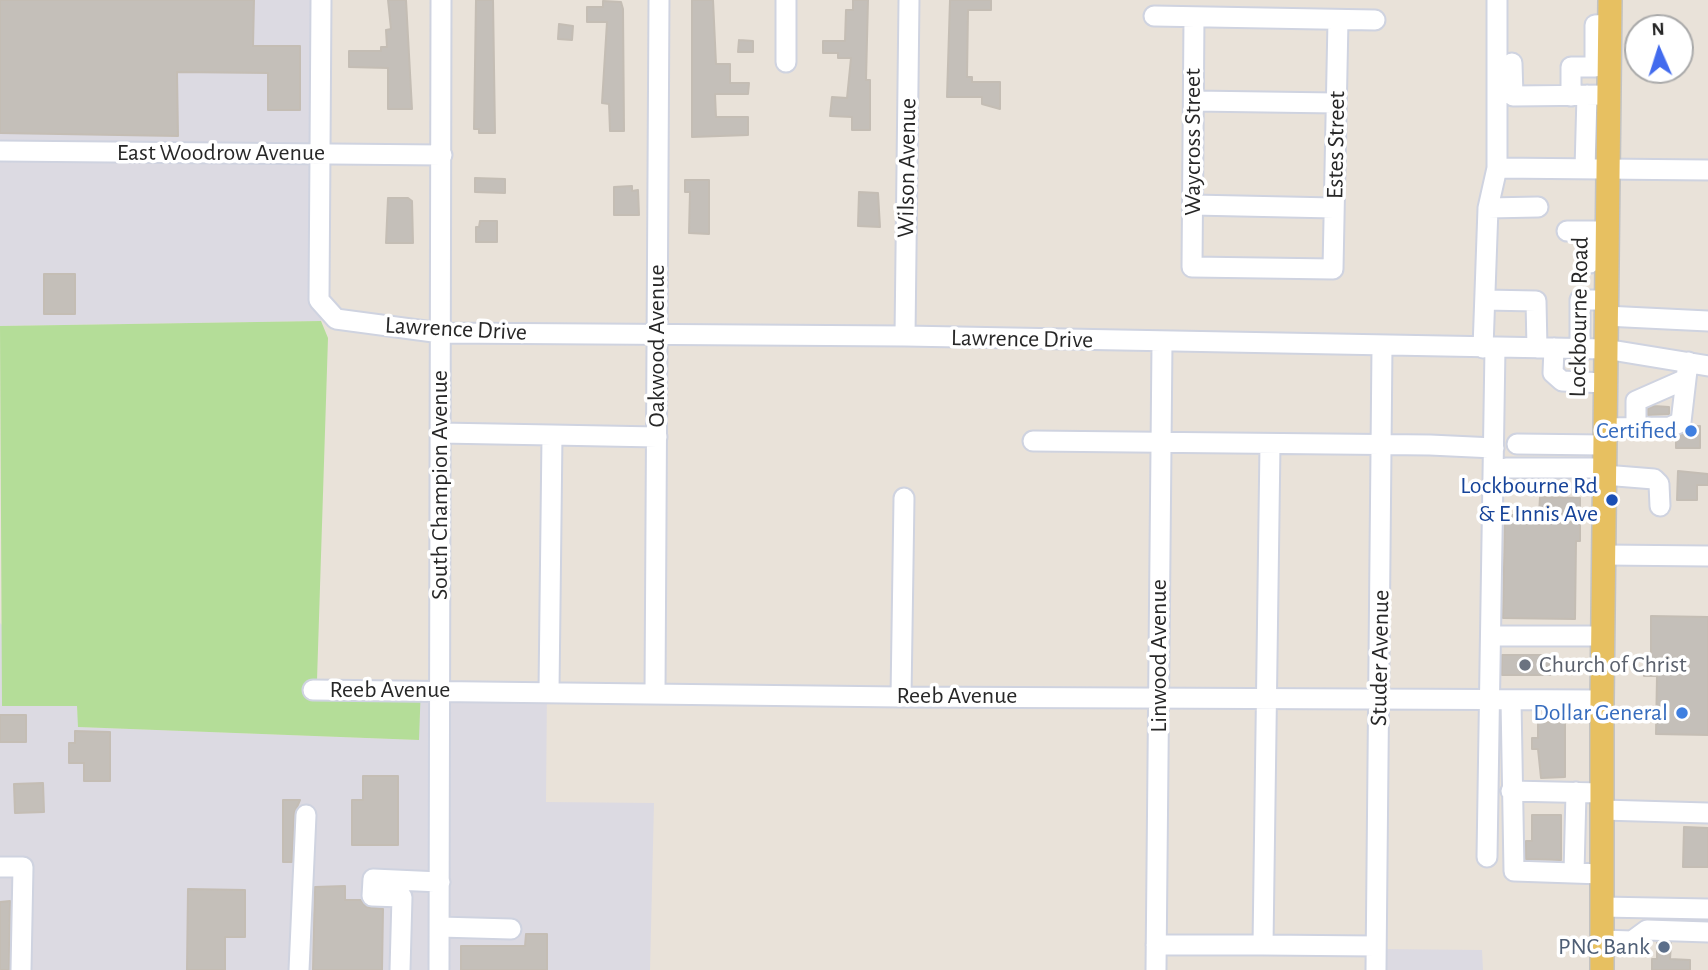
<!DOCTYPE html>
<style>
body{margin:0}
#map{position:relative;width:1708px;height:970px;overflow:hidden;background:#e9e2d9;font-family:"Alegreya Sans",sans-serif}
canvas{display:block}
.north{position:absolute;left:1624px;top:14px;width:70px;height:70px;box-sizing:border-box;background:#fff;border:2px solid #a9a9a9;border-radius:50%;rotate:357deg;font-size:19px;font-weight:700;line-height:28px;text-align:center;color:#272727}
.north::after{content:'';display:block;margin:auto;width:24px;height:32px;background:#426bee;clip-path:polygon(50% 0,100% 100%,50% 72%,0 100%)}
</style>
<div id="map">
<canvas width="1708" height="970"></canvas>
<div class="north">N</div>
</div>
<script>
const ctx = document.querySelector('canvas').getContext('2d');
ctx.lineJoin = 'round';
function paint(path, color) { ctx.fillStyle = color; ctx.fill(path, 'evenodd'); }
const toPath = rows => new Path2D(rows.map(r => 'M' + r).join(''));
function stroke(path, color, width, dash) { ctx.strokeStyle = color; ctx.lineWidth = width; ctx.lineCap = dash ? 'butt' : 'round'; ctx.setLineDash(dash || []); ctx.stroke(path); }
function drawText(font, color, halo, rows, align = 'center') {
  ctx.font = font + ' "Alegreya Sans",sans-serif'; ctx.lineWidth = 7; ctx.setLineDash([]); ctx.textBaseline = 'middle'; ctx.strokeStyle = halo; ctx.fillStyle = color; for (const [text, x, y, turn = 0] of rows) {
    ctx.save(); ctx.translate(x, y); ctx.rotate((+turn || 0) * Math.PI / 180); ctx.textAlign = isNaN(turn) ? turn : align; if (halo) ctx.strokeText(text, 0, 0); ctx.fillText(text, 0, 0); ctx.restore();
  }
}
const industrial = toPath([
 [0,0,321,0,321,321,0,326],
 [0,623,77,706,79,727,418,740,421,684,547,687,546,802,654,803,650,970,0,970],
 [1379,949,1482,950,1483,970,1379,970]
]);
const green = toPath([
 [321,321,328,338,317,680,421,684,419,740,78,727,77,706,2,706,0,326]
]);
const building = toPath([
 [0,0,254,0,253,46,300,46,300,110,268,110,268,73,177,72,178,136,0,133,0,0],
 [388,0,406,0,412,109,388,109,388,68,349,67,349,51,381,51,381,47,387,47,386,30,391,29,388,0],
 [476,0,493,0,495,133,479,133,479,129,474,129,476,0],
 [692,0,713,0,716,64,730,64,730,83,749,83,748,94,715,94,716,117,748,117,748,135,692,137,692,0],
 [853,0,868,0,866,80,870,80,870,130,852,130,852,117,830,116,832,97,847,98,851,58,838,58,838,53,823,53,823,41,845,41,846,10,853,10,853,0],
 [950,0,991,0,991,10,968,10,967,77,972,77,972,82,1000,82,1000,109,982,104,982,97,947,97,950,0],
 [603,1,621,2,623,9,624,131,610,131,609,104,602,103,607,22,587,22,587,7,603,7,603,1],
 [559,24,573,26,572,40,558,39,559,24],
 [739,40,753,41,753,52,738,52,739,40],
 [475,178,505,179,505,193,475,192,475,178],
 [685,180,709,180,709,234,689,233,690,192,685,192,685,180],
 [632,186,632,191,638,190,639,215,614,215,614,187,632,186],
 [859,192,878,193,880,227,858,226,859,192],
 [388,198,408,198,412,201,413,243,386,243,388,198],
 [480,221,497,221,497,242,476,242,476,227,479,227,480,221],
 [44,274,75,274,75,314,44,314,44,274],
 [1654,406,1669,407,1669,414,1648,415,1648,409,1654,406],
 [1692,426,1700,426,1700,448,1676,448,1676,438,1692,426],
 [1678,471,1708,474,1708,485,1697,485,1697,500,1677,500,1678,471],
 [1540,497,1580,498,1580,541,1576,541,1575,619,1503,618,1505,515,1539,515,1540,497],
 [1651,616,1708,617,1708,735,1656,734,1657,676,1644,676,1644,657,1651,657,1651,616],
 [1502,655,1550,655,1550,675,1502,675,1502,655],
 [0,715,26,715,26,742,0,742,0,715],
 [1538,722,1565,722,1565,777,1541,778,1538,749,1532,749,1532,738,1538,738,1538,722],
 [75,731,110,732,110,781,84,781,84,763,69,763,69,743,75,743,75,731],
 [363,776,398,776,398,845,352,845,352,800,363,800,363,776],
 [43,783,44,812,15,813,14,784,43,783],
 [283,800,300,800,294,814,292,862,283,862,283,800],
 [1532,815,1561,815,1561,860,1526,859,1526,841,1532,841,1532,815],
 [1684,827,1708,828,1708,867,1683,867,1684,827],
 [345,886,345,900,361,900,366,907,383,909,382,970,313,970,315,887,345,886],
 [188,889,245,890,245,937,225,937,225,970,187,970,188,889],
 [10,901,9,970,0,970,0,902,10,901],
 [526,934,547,934,547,970,461,970,461,946,525,946,526,934],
 [1657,943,1671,943,1670,959,1690,960,1690,970,1652,970,1652,959,1657,959,1657,943]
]);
const minor = toPath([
 [321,0,319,300,336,319,441,333,905,336,1605,349,1708,366],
 [1154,16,1375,20],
 [1194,17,1192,267,1333,269,1338,20],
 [786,62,786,0],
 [1512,63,1513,96,1608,95],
 [1571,96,1571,67,1595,67,1595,25,1609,24],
 [1194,101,1336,103],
 [0,151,442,155],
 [1497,168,1708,170],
 [1585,169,1587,95],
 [1193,205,1334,208],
 [1488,208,1497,168,1497,0],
 [1567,231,1590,231],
 [1590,263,1590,231,1606,231],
 [1485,300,1536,301,1537,348],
 [1605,316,1708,321],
 [905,336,909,0],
 [1483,348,1488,208,1538,207],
 [1554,348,1553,373,1562,381,1604,383],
 [1580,348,1580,300,1605,300],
 [1604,428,1670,427,1681,422,1688,362],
 [1636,428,1636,401,1686,379],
 [440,433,552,435],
 [1033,441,1430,445,1494,448],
 [1517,444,1604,445],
 [1506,468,1604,468],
 [1604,475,1654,479,1659,484,1660,506],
 [1604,555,1708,556],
 [1491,636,1602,636],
 [313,690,901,697,1602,700],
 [549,691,552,435,657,437],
 [655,693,659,0],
 [901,697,904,498],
 [1511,700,1514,871,1602,874],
 [1511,791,1601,793],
 [1602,810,1708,813],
 [1487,857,1495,348],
 [0,867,23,867,21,970],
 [1574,873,1576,792],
 [1602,907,1708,909],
 [440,927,511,929],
 [1602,940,1632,941,1647,930,1708,932],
 [1156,945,1263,945,1270,444],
 [1263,945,1376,946],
 [299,970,306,815],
 [400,970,402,897,372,896,373,879,440,882],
 [439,970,441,0],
 [1156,970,1162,343],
 [1376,970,1382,346]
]);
const major = toPath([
 [1602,970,1602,700,1610,0]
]);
const markers = [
 [1691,431,7,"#3f7fe0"],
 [1612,500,7,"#1a4fb4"],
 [1525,665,7,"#6b7280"],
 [1682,713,7,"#3f7fe0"],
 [1664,947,7,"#5c6f8a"]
];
const streetNames = [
 ["Waycross Street",1193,142,-90],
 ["Estes Street",1336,145,-89],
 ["East Woodrow Avenue",221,153],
 ["Wilson Avenue",907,168,-89],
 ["Lockbourne Road",1579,317,-89],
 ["Lawrence Drive",456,329,3],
 ["Lawrence Drive",1022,339,1],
 ["Oakwood Avenue",657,346,-90],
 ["South Champion Avenue",440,485,-90],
 ["Linwood Avenue",1159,656,-90],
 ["Studer Avenue",1380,658,-89],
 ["Reeb Avenue",390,690],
 ["Reeb Avenue",957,696]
];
const shopNames = [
 ["Certified",1677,431],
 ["Dollar General",1668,713]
];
const transitNames = [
 ["Lockbourne Rd",1598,486],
 ["& E Innis Ave",1598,514]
];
const worshipNames = [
 ["Church of Christ",1539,665]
];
const serviceNames = [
 ["PNC Bank",1650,947]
];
paint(industrial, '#dcdae2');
paint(green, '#b4dd98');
paint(building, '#c4bfb9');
stroke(building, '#c4bdb4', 2);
stroke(minor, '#cfd3e0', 23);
stroke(major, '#c3c3c3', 26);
stroke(minor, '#fff', 19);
stroke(major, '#e7c061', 23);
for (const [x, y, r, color] of markers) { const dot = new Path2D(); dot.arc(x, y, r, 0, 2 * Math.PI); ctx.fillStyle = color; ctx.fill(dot); stroke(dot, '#fff', 2.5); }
drawText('24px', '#272727', '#fff', streetNames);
drawText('24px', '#366cbe', '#fff', shopNames, 'right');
drawText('24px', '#164399', '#fff', transitNames, 'right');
drawText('24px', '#5b616d', '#fff', worshipNames, 'left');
drawText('24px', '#4e5e75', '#fff', serviceNames, 'right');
</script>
